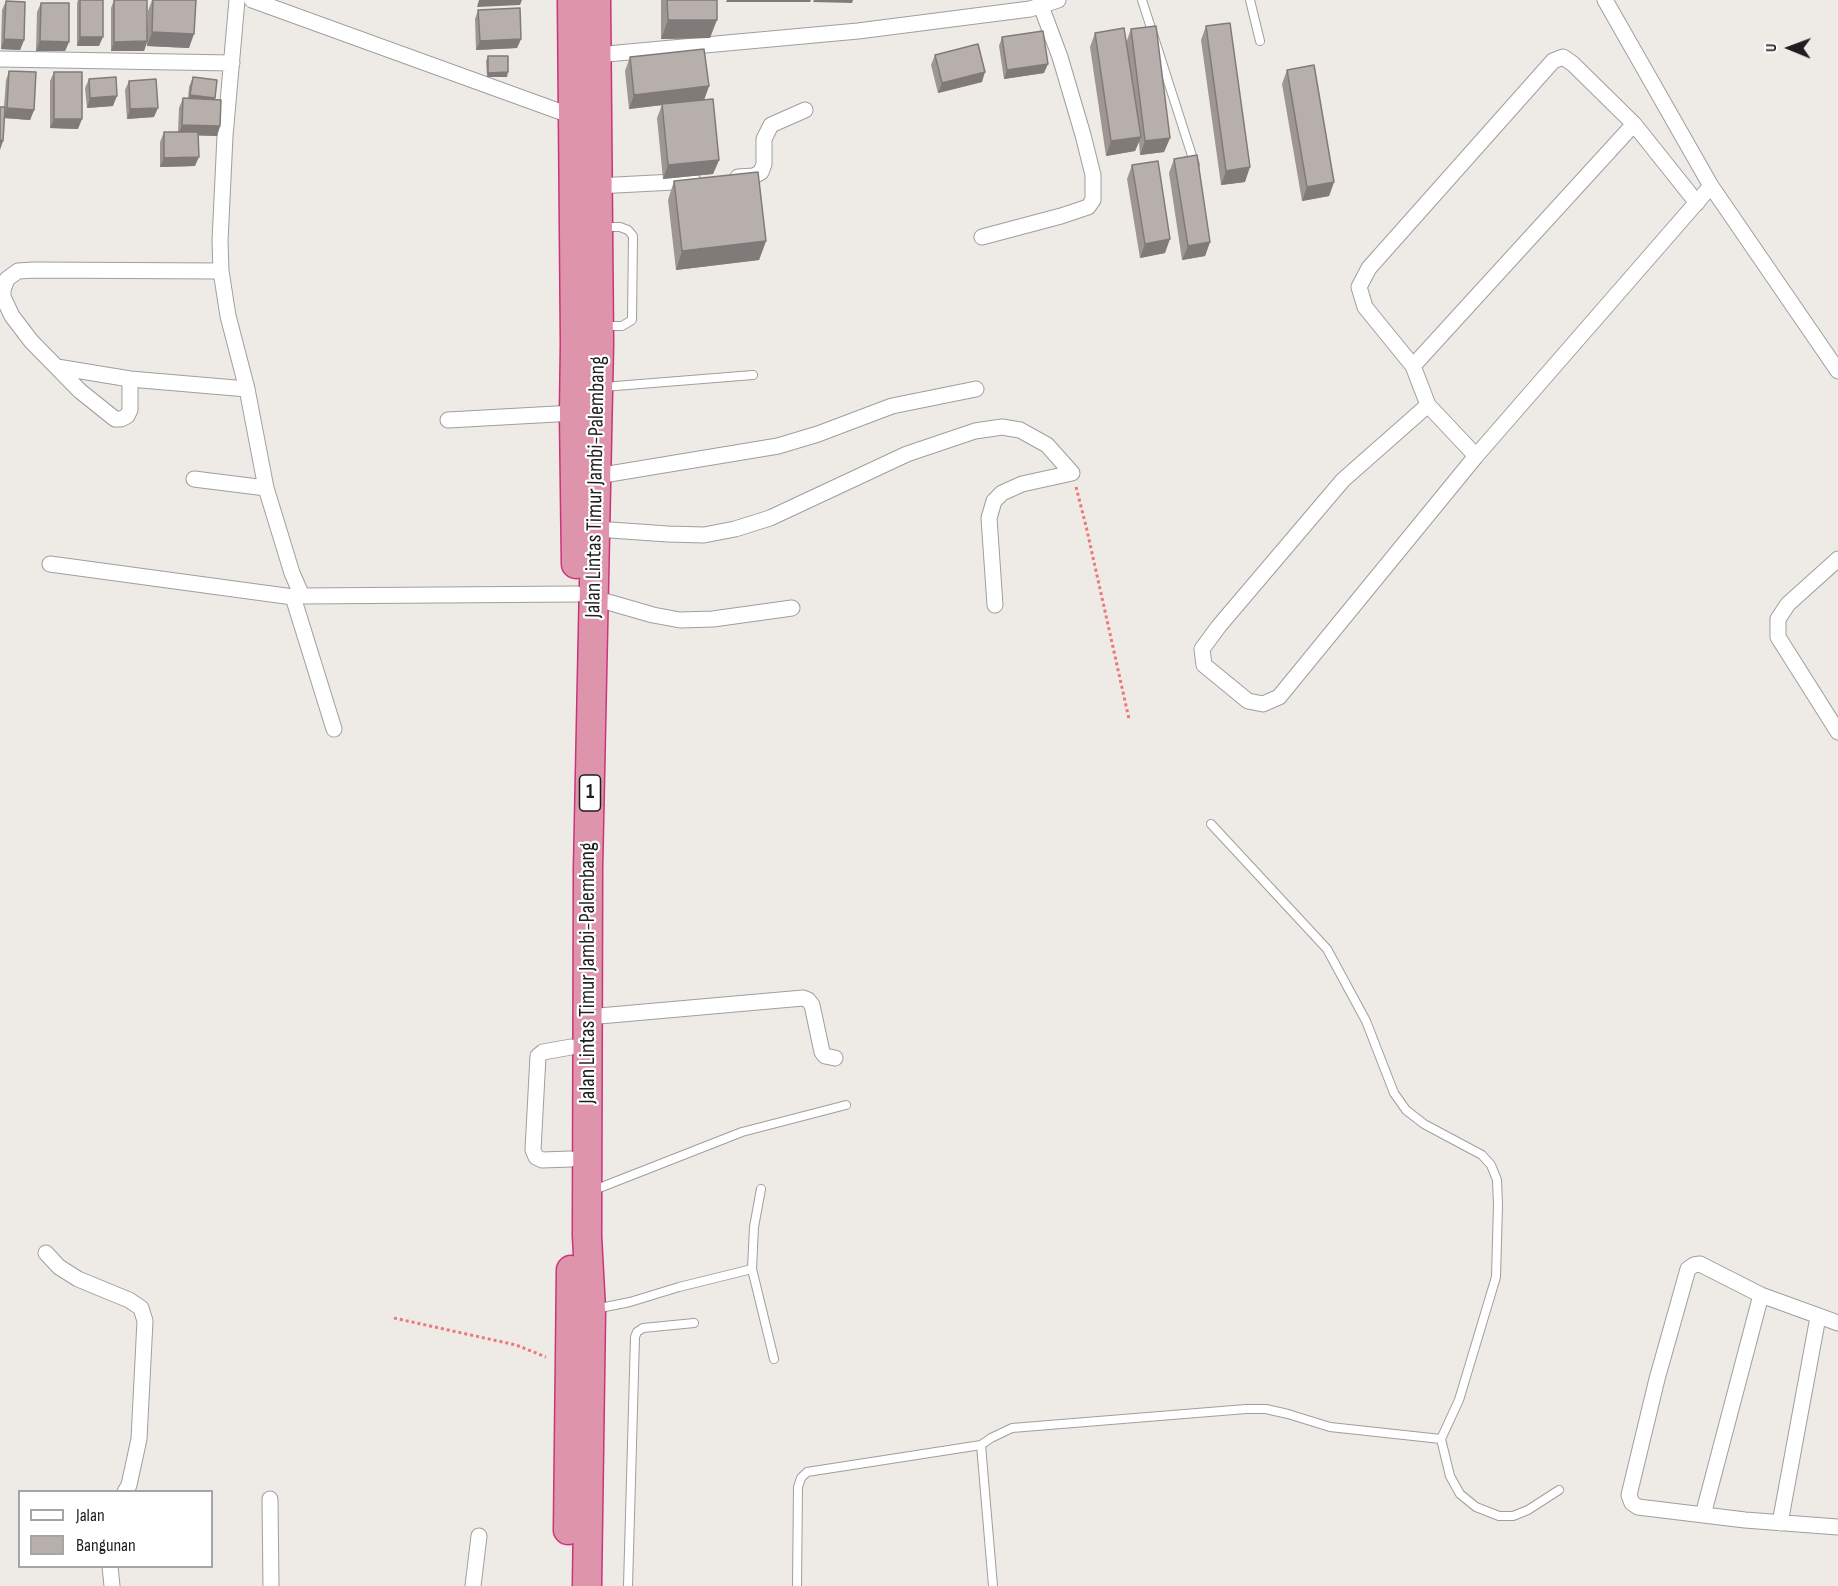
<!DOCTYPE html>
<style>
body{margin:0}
#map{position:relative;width:1838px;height:1586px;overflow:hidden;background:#eeeae5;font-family:"Sofia Sans Condensed",sans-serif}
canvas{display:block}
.legend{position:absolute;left:18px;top:1490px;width:195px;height:78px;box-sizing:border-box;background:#fff;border:2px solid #a5a5a5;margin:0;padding:8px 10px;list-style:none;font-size:18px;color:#1e1e1e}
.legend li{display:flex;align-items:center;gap:12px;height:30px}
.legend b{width:30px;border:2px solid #a5a5a5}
.north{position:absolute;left:1760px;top:18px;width:60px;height:60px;-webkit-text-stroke:4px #fff;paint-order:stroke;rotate:271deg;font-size:16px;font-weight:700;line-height:24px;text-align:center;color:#1e1e1e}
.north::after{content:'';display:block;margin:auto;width:21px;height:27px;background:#1e1e1e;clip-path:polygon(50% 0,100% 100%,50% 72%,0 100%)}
</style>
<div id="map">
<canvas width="1838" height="1586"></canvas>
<ul class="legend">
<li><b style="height:8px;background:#fff"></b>Jalan</li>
<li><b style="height:16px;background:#b7afab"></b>Bangunan</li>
</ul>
<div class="north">U</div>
</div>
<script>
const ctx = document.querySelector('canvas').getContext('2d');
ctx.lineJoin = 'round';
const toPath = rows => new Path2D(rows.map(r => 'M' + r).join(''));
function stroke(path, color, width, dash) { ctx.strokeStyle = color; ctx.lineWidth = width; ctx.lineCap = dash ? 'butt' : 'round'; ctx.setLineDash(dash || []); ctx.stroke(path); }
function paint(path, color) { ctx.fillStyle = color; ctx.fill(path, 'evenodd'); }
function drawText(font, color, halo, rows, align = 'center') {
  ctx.font = font + ' "Sofia Sans Condensed",sans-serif'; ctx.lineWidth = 4.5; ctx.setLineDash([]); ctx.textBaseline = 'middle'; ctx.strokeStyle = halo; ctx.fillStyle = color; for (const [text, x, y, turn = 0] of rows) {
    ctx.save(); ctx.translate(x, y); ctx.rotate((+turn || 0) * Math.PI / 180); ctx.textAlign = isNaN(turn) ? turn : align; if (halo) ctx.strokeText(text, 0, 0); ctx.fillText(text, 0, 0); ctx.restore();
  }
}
const path = toPath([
 [1076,487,1086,526,1129,719],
 [394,1318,516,1345,546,1357]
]);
const lane = toPath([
 [1142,0,1195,165],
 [1250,0,1260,41],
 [603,326,622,326,632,320,633,236,628,230,620,227,604,227],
 [603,387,753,375],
 [594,1190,742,1132,846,1105],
 [752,1269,754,1227,761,1189],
 [595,1309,630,1302,679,1287,752,1269,774,1359],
 [1441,1439,1450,1476,1460,1494,1476,1507,1499,1516,1513,1516,1528,1510,1559,1490],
 [628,1586,635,1337,637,1332,643,1328,694,1323],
 [797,1586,798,1487,801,1478,807,1472,981,1445],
 [993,1586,981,1445,991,1438,1012,1428,1246,1409,1266,1409,1288,1414,1330,1427,1441,1439,1459,1400,1496,1277,1498,1205,1497,1180,1491,1165,1482,1155,1424,1124,1406,1110,1394,1093,1366,1021,1327,949,1211,824]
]);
const street = toPath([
 [237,0,225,136,220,241,221,271,228,316,247,389,266,488,292,573,302,596],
 [252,0,572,116],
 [1605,0,1711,186,1838,371],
 [596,55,858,31,1030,9,1058,0],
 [0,59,232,63],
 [738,177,754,176,761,172,764,164,764,139,771,125,805,110],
 [597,186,693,181],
 [982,237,1061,216,1088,207,1093,200,1093,175,1083,135,1060,57,1041,6],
 [1413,366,1634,124],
 [57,367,130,379,247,389],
 [130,379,130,410,127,416,121,419,115,419,80,391,31,341,12,316,3,297,3,290,7,279,18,271,34,270,221,271],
 [1428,405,1343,480,1219,626,1202,649,1204,665,1248,701,1263,704,1279,697,1476,456,1711,186],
 [448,420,574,413],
 [1476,456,1428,405,1413,366,1365,307,1359,287,1369,268,1553,61,1563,57,1573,64,1634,124,1697,203],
 [597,476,778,446,818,434,892,406,976,389],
 [194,479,266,488],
 [596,529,668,534,704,535,735,529,770,518,907,454,975,431,1002,427,1020,430,1047,445,1072,473,1022,484,1002,493,994,501,989,518,995,605],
 [1838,559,1788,604,1778,619,1778,637,1838,732],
 [50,564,293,597,302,596,577,594],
 [293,597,334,729],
 [594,598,653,615,680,620,713,619,792,608],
 [588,1017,803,998,808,1000,812,1005,822,1052,825,1056,835,1058],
 [571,1159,542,1160,536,1157,533,1150,538,1056,543,1052,571,1047],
 [46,1253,59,1267,78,1279,129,1300,141,1308,145,1321,139,1439,129,1485,125,1492],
 [1838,1323,1761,1295,1700,1264,1694,1265,1688,1269,1657,1379,1629,1495,1632,1503,1638,1507,1745,1520,1838,1527],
 [270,1499,271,1586],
 [1703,1515,1761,1295],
 [1780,1523,1818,1317],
 [110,1566,112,1586],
 [473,1586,479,1536]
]);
const highway = toPath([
 [572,0,575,344,574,413,576,564],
 [568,1530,571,1270],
 [587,1586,591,1310,587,1236,588,869,599,343,596,0]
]);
const wall = toPath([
 [78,0,103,0,99,46,77,46,77,3],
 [114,0,147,34,148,11,152,0,196,0,189,48,147,46,147,43,144,51,111,51,111,8],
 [661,0,717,0,710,38,661,39],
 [6,1,24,40,20,50,1,49,2,10],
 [41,3,69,42,65,51,36,51,37,12],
 [478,10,521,39,517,48,476,50,475,19],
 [1206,26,1245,182,1221,185,1201,40],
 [1131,29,1170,138,1164,152,1140,155,1139,142,1135,151,1106,156,1090,47,1095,33,1126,43],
 [1002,37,1044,73,1004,79,999,46],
 [935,55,982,82,938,93,931,65],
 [488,56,507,77,487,77,486,61],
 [630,57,709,86,704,100,719,160,713,174,663,179,657,118,662,105,629,109,625,71],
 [1287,70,1334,182,1329,196,1302,201,1282,84],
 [9,71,34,110,30,120,5,118,4,107,6,80],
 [54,72,78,129,50,128,50,81],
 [193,77,215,98,220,126,217,136,198,135,195,166,160,167,160,142,164,132,178,132,179,108,183,98,188,99,189,87],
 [89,79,113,106,87,108,85,88],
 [129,81,154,117,127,119,125,90],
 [1174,159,1210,242,1205,256,1182,260,1169,173],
 [1132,165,1165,253,1140,258,1127,179],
 [674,181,766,241,759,260,676,270,668,200]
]);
const shadedWall = toPath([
 [479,0,522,0,520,5,477,7],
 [727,0,811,0,810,2,726,2],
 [814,0,853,0,852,3,813,2],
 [668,20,717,20,710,38,661,39],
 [152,32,194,34,189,48,147,46],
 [80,37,103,37,99,46,77,46],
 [4,39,24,40,20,50,1,49],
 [521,39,517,48,476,50,480,41],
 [40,41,69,42,65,51,36,51],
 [147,41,144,51,111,51,114,42],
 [1048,64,1044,73,1004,79,1007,70],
 [508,72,507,77,487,77,488,73],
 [985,72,982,82,938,93,942,83],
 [709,86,704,100,629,109,634,95],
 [190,95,215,98,212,107,187,105],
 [117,96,113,106,87,108,90,98],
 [7,108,34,110,30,120,3,118],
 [158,108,154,117,127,119,130,109],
 [54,119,82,119,78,129,50,128],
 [182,125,220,126,217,136,178,135],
 [1141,137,1135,151,1106,156,1111,141],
 [1170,138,1164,152,1140,155,1145,141],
 [0,140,3,141,0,150],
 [199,157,195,166,160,167,164,158],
 [719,160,713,174,663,179,668,165],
 [1250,167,1245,182,1221,185,1226,171],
 [1334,182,1329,196,1302,201,1307,187],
 [1170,239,1165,253,1140,258,1145,244],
 [766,241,759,260,676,270,682,251],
 [1210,242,1205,256,1182,260,1188,246]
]);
const building = toPath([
 [80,0,103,0,103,37,80,37,80,0],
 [114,0,147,0,147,41,114,42,114,0],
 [153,0,196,0,194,34,152,32,153,0],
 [667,0,717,0,717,20,668,20,667,0],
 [6,1,25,2,24,40,4,39,6,1],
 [41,3,69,3,69,42,40,41,41,3],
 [520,8,521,39,480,41,478,10,520,8],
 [1230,23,1250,167,1226,171,1206,26,1230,23],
 [1156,26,1170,138,1145,141,1131,29,1156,26],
 [1124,28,1141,137,1111,141,1095,33,1124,28],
 [1043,31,1048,64,1007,70,1002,37,1043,31],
 [978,44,985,72,942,83,935,55,978,44],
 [704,49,709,86,634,95,630,57,704,49],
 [488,56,508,56,508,72,488,73,488,56],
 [1314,65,1334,182,1307,187,1287,70,1314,65],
 [9,71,36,72,34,110,7,108,9,71],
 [54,72,82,72,82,119,54,119,54,72],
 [116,77,117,96,90,98,89,79,116,77],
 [193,77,217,80,215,98,190,95,193,77],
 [156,79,158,108,130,109,129,81,156,79],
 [183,98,221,100,220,126,182,125,183,98],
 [713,99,719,160,668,165,662,104,713,99],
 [0,107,5,107,3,141,0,140,0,107],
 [164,132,198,132,199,157,164,158,164,132],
 [1197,155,1210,242,1188,246,1174,159,1197,155],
 [1158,161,1170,239,1145,244,1132,165,1158,161],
 [758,172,766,241,682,251,674,181,758,172]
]);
const shields = [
 [590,793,21]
];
const shieldNames = [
 ["1",590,793]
];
const streetNames = [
 ["Jalan Lintas Timur Jambi-Palembang",596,487,-89],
 ["Jalan Lintas Timur Jambi-Palembang",588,973,-90]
];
stroke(lane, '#9f9f9f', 10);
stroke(street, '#9f9f9f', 17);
stroke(highway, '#c93579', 31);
stroke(path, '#ec797a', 3, [3, 3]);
stroke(lane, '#fff', 8);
stroke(street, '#fff', 15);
stroke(highway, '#de95ab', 28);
paint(wall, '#9d9693');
paint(shadedWall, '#807a78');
paint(building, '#b7afab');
stroke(building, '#807a78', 1.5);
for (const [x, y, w] of shields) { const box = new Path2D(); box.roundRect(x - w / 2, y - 18, w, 36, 4.5); ctx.fillStyle = '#fff'; ctx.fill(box); stroke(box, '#1e1e1e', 1.5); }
drawText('bold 21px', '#1e1e1e', null, shieldNames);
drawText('22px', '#1e1e1e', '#fff', streetNames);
</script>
